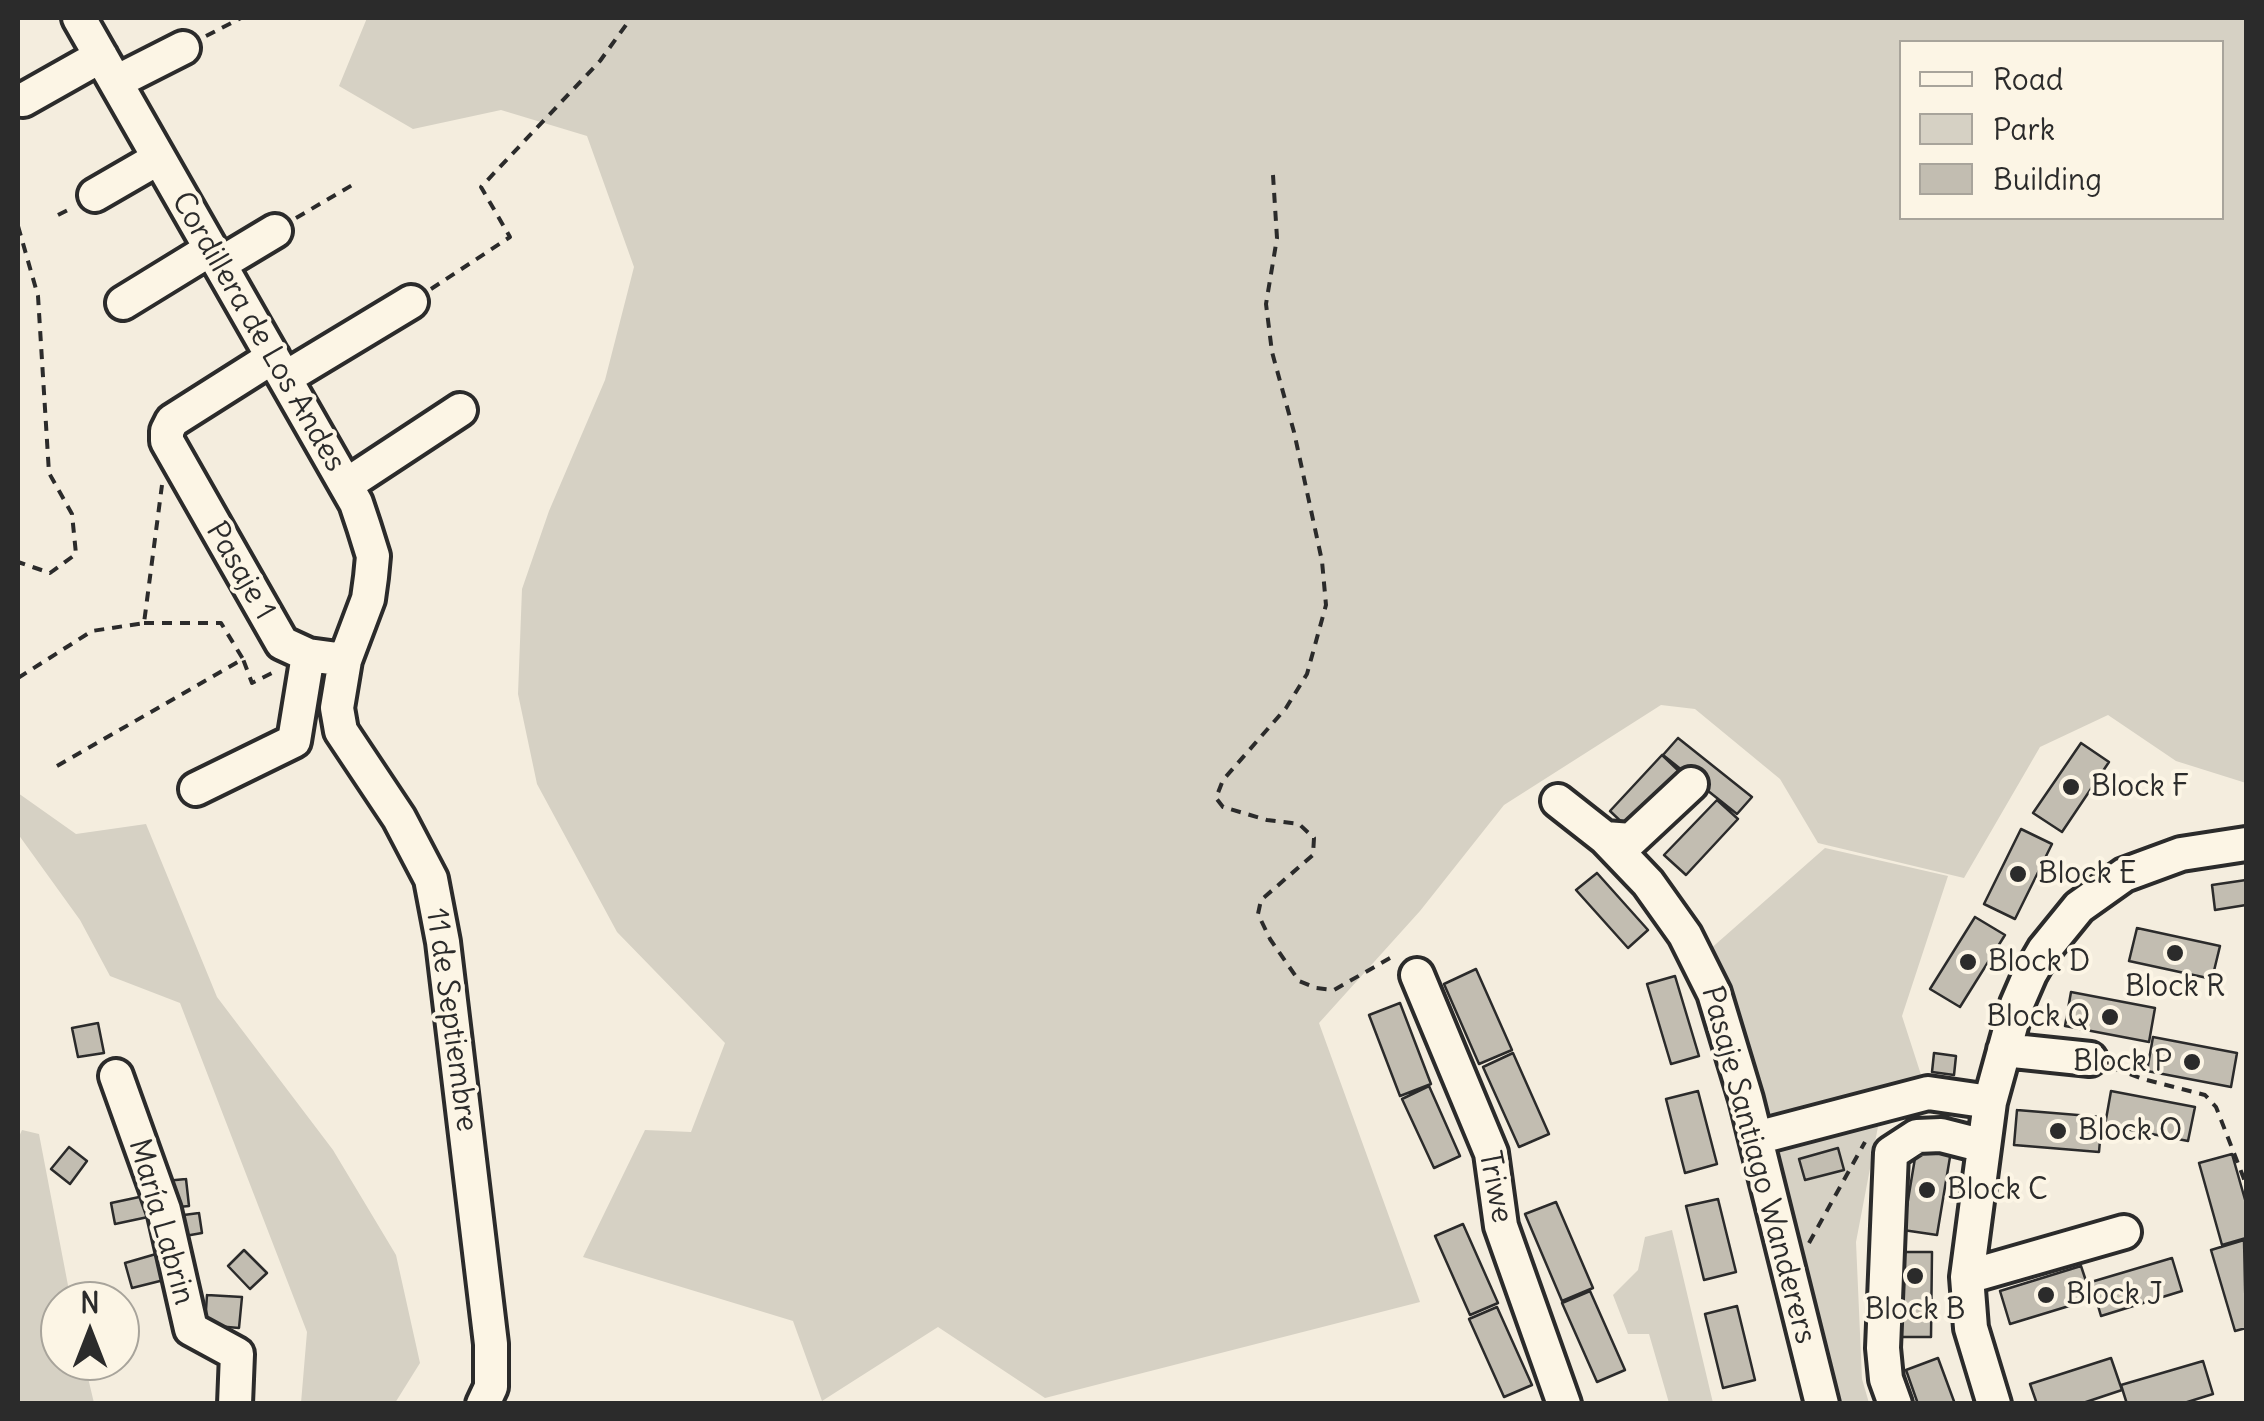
<!DOCTYPE html>
<meta charset="utf-8">
<style>
body{margin:0}
#map{position:relative;width:2264px;height:1421px;overflow:hidden;background:#f4edde;font-family:Delius,sans-serif}
canvas{display:block}
.frame{position:absolute;inset:0;border:20px solid #2b2b2b;pointer-events:none}
.legend{position:absolute;left:1899px;top:40px;width:325px;height:180px;box-sizing:border-box;background:#fcf5e5;border:2px solid #a8a49b;margin:0;padding:12px 18px;list-style:none;font-size:30px;color:#2b2b2b}
.legend li{display:flex;align-items:center;gap:20px;height:50px}
.legend b{width:50px;border:2px solid #a8a49b}
.north{position:absolute;left:40px;top:1281px;width:100px;height:100px;box-sizing:border-box;background:#fcf5e5;border:2px solid #a8a49b;border-radius:50%;rotate:0deg;font-size:28px;font-weight:700;line-height:40px;text-align:center;color:#2b2b2b}
.north::after{content:'';display:block;margin:auto;width:35px;height:45px;background:#2b2b2b;clip-path:polygon(50% 0,100% 100%,50% 72%,0 100%)}
</style>
<div id="map">
<canvas width="2264" height="1421"></canvas>
<div class="frame"></div>
<ul class="legend">
<li><b style="height:12px;background:#fcf5e5"></b>Road</li>
<li><b style="height:28px;background:#d6d1c4"></b>Park</li>
<li><b style="height:28px;background:#c2bdb1"></b>Building</li>
</ul>
<div class="north">N</div>
</div>
<script>
const ctx = document.querySelector('canvas').getContext('2d');
ctx.lineJoin = 'round';
function paint(path, color) { ctx.fillStyle = color; ctx.fill(path, 'evenodd'); }
const toPath = rows => new Path2D(rows.map(r => 'M' + r).join(''));
function stroke(path, color, width, dash) { ctx.strokeStyle = color; ctx.lineWidth = width; ctx.lineCap = dash ? 'butt' : 'round'; ctx.setLineDash(dash || []); ctx.stroke(path); }
function drawText(font, color, halo, rows, align = 'center') {
  ctx.font = font + ' Delius,sans-serif'; ctx.lineWidth = 8; ctx.setLineDash([]); ctx.textBaseline = 'middle'; ctx.strokeStyle = halo; ctx.fillStyle = color; for (const [text, x, y, turn = 0] of rows) {
    ctx.save(); ctx.translate(x, y); ctx.rotate((+turn || 0) * Math.PI / 180); ctx.textAlign = isNaN(turn) ? turn : align; if (halo) ctx.strokeText(text, 0, 0); ctx.fillText(text, 0, 0); ctx.restore();
  }
}
const green = toPath([
 [367,18,2246,18,2246,783,2176,761,2108,715,2040,747,1964,878,1818,843,1780,779,1695,709,1661,705,1504,805,1420,911,1319,1023,1420,1302,1045,1398,938,1327,822,1401,793,1321,583,1257,645,1130,691,1132,725,1043,617,932,537,784,518,694,522,589,549,511,605,380,634,267,587,136,501,110,413,129,339,86],
 [1902,42,2222,42,2222,218,1902,218],
 [18,793,76,834,146,824,217,997,333,1150,396,1255,420,1363,395,1403,301,1403,307,1332,180,1003,110,976,80,920,18,834],
 [1825,848,1948,876,1902,1016,1924,1084,1775,1122,1764,1116,1708,951],
 [1880,1116,1856,1242,1862,1379,1869,1403,1831,1403,1771,1158,1780,1141],
 [22,1130,39,1134,71,1301,60,1301,60,1361,84,1361,94,1403,18,1403,18,1139],
 [1672,1230,1713,1403,1669,1403,1649,1334,1628,1334,1613,1295,1638,1270,1645,1237]
]);
const building = toPath([
 [1678,738,1752,797,1737,814,1663,755,1678,738],
 [2081,743,2109,762,2062,832,2033,813,2081,743],
 [1662,755,1683,775,1631,831,1610,811,1662,755],
 [1717,800,1738,819,1686,875,1664,855,1717,800],
 [2021,829,2052,844,2015,919,1984,904,2021,829],
 [1597,873,1648,930,1628,948,1576,890,1597,873],
 [2246,880,2246,905,2215,910,2212,885,2246,880],
 [1975,917,2005,935,1960,1007,1930,989,1975,917],
 [2137,928,2220,946,2212,979,2129,961,2137,928],
 [1476,969,1512,1050,1479,1064,1444,984,1476,969],
 [1675,976,1699,1056,1671,1064,1647,984,1675,976],
 [2071,992,2155,1008,2149,1042,2065,1026,2071,992],
 [1400,1003,1431,1084,1400,1096,1369,1015,1400,1003],
 [98,1023,104,1053,78,1057,72,1028,98,1023],
 [2153,1037,2237,1053,2231,1087,2147,1071,2153,1037],
 [1513,1053,1549,1134,1519,1147,1483,1067,1513,1053],
 [1934,1053,1956,1056,1954,1075,1932,1072,1934,1053],
 [1429,1086,1460,1156,1434,1168,1402,1099,1429,1086],
 [1698,1091,1717,1164,1685,1173,1666,1099,1698,1091],
 [2111,1091,2195,1107,2188,1141,2105,1125,2111,1091],
 [2017,1110,2102,1117,2099,1152,2014,1145,2017,1110],
 [1917,1146,1951,1151,1937,1235,1903,1230,1917,1146],
 [69,1147,87,1161,70,1184,51,1169,69,1147],
 [1838,1148,1844,1170,1805,1180,1799,1159,1838,1148],
 [2232,1154,2246,1203,2246,1238,2222,1245,2199,1163,2232,1154],
 [186,1179,189,1206,168,1208,165,1181,186,1179],
 [144,1196,148,1217,115,1224,111,1203,144,1196],
 [1718,1199,1736,1272,1704,1280,1686,1206,1718,1199],
 [1556,1202,1593,1288,1562,1301,1525,1214,1556,1202],
 [199,1213,202,1233,179,1237,176,1216,199,1213],
 [1463,1224,1498,1303,1470,1315,1435,1236,1463,1224],
 [2244,1240,2246,1328,2235,1331,2211,1250,2244,1240],
 [244,1250,267,1273,250,1289,228,1266,244,1250],
 [1898,1252,1932,1252,1931,1337,1897,1337,1898,1252],
 [156,1254,164,1280,132,1288,125,1263,156,1254],
 [2172,1258,2182,1291,2101,1316,2091,1282,2172,1258],
 [2081,1266,2092,1299,2010,1324,2000,1291,2081,1266],
 [1590,1291,1625,1370,1597,1382,1562,1303,1590,1291],
 [207,1295,242,1297,239,1328,205,1325,207,1295],
 [1737,1306,1755,1380,1723,1388,1705,1314,1737,1306],
 [1497,1307,1532,1385,1504,1397,1469,1319,1497,1307],
 [1938,1358,1955,1404,1918,1404,1906,1370,1938,1358],
 [2111,1358,2122,1390,2080,1404,2037,1404,2030,1384,2111,1358],
 [2203,1361,2213,1394,2181,1404,2127,1404,2121,1385,2203,1361]
]);
const path = toPath([
 [206,36,241,18],
 [1273,175,1277,238,1266,304,1272,352,1294,432,1322,561,1326,605,1307,674,1286,708,1223,780,1216,798,1223,807,1267,820,1299,824,1314,838,1313,855,1261,900,1258,914,1270,939,1299,981,1316,988,1334,990,1390,958,1394,964],
 [58,215,72,208],
 [296,218,354,184],
 [18,226,38,296,49,473,72,514,76,554,50,573,18,562],
 [431,289,510,237,481,187,600,61,631,18],
 [144,623,221,623,243,659],
 [18,678,92,631,144,623,162,485],
 [57,766,243,659,252,683,278,670],
 [2113,1068,2143,1079,2205,1095,2216,1107,2246,1184],
 [1809,1243,1865,1142]
]);
const minor = toPath([
 [79,18,356,503,364,527,373,556,371,577,368,599,345,660,337,708,341,731,399,818,431,879,443,942,491,1344,491,1387,483,1404],
 [116,82,183,48],
 [23,100,101,56],
 [95,195,159,158],
 [220,264,275,231],
 [123,303,211,249],
 [273,357,172,421,167,431,167,441,282,643,308,655,345,660],
 [285,378,411,302],
 [346,485,460,410],
 [196,789,294,741,308,655],
 [1558,801,1605,838,1648,883,1685,935,1714,993,1746,1099,1822,1404],
 [1605,838,1631,840,1691,784],
 [1417,975,1491,1153,1501,1226,1564,1404],
 [2004,1050,2090,1059],
 [116,1076,164,1210,191,1329,237,1354,235,1404],
 [1756,1138,1928,1093,1990,1102],
 [1967,1277,2124,1232],
 [1895,1404,1886,1379,1883,1348,1891,1153,1917,1136,1941,1135,1984,1146],
 [1994,1404,1971,1328,1967,1277,1990,1102,2017,1004,2030,974,2044,950,2079,907,2124,875,2181,854,2246,844]
]);
const markers = [
 [2071,787,10,"#2b2b2b"],
 [2018,874,10,"#2b2b2b"],
 [2175,953,10,"#2b2b2b"],
 [1968,962,10,"#2b2b2b"],
 [2110,1017,10,"#2b2b2b"],
 [2192,1062,10,"#2b2b2b"],
 [2058,1131,10,"#2b2b2b"],
 [1927,1190,10,"#2b2b2b"],
 [1915,1276,10,"#2b2b2b"],
 [2046,1295,10,"#2b2b2b"]
];
const streetNames = [
 ["Cordillera de Los Andes",258,332,60],
 ["Pasaje 1",240,571,60],
 ["11 de Septiembre",451,1020,82],
 ["Pasaje Santiago Wanderers",1758,1165,75],
 ["Triwe",1495,1187,79],
 ["María Labrin",161,1222,74]
];
const poiNames = [
 ["Block F",2091,787],
 ["Block E",2038,874],
 ["Block D",1988,962],
 ["Block R",2175,987,"center"],
 ["Block Q",2090,1017,"right"],
 ["Block P",2172,1062,"right"],
 ["Block O",2078,1131],
 ["Block C",1947,1190],
 ["Block J",2066,1295],
 ["Block B",1915,1310,"center"]
];
paint(green, '#d6d1c4');
paint(building, '#c2bdb1');
stroke(building, '#2b2b2b', 2.5);
stroke(minor, '#2b2b2b', 40);
stroke(path, '#2b2b2b', 4, [10, 8]);
stroke(minor, '#fcf5e5', 32);
for (const [x, y, r, color] of markers) { const dot = new Path2D(); dot.arc(x, y, r, 0, 2 * Math.PI); ctx.fillStyle = color; ctx.fill(dot); stroke(dot, '#fcf5e5', 4); }
drawText('30px', '#2b2b2b', '#fcf5e5', streetNames);
drawText('30px', '#2b2b2b', '#fcf5e5', poiNames, 'left');
</script>
